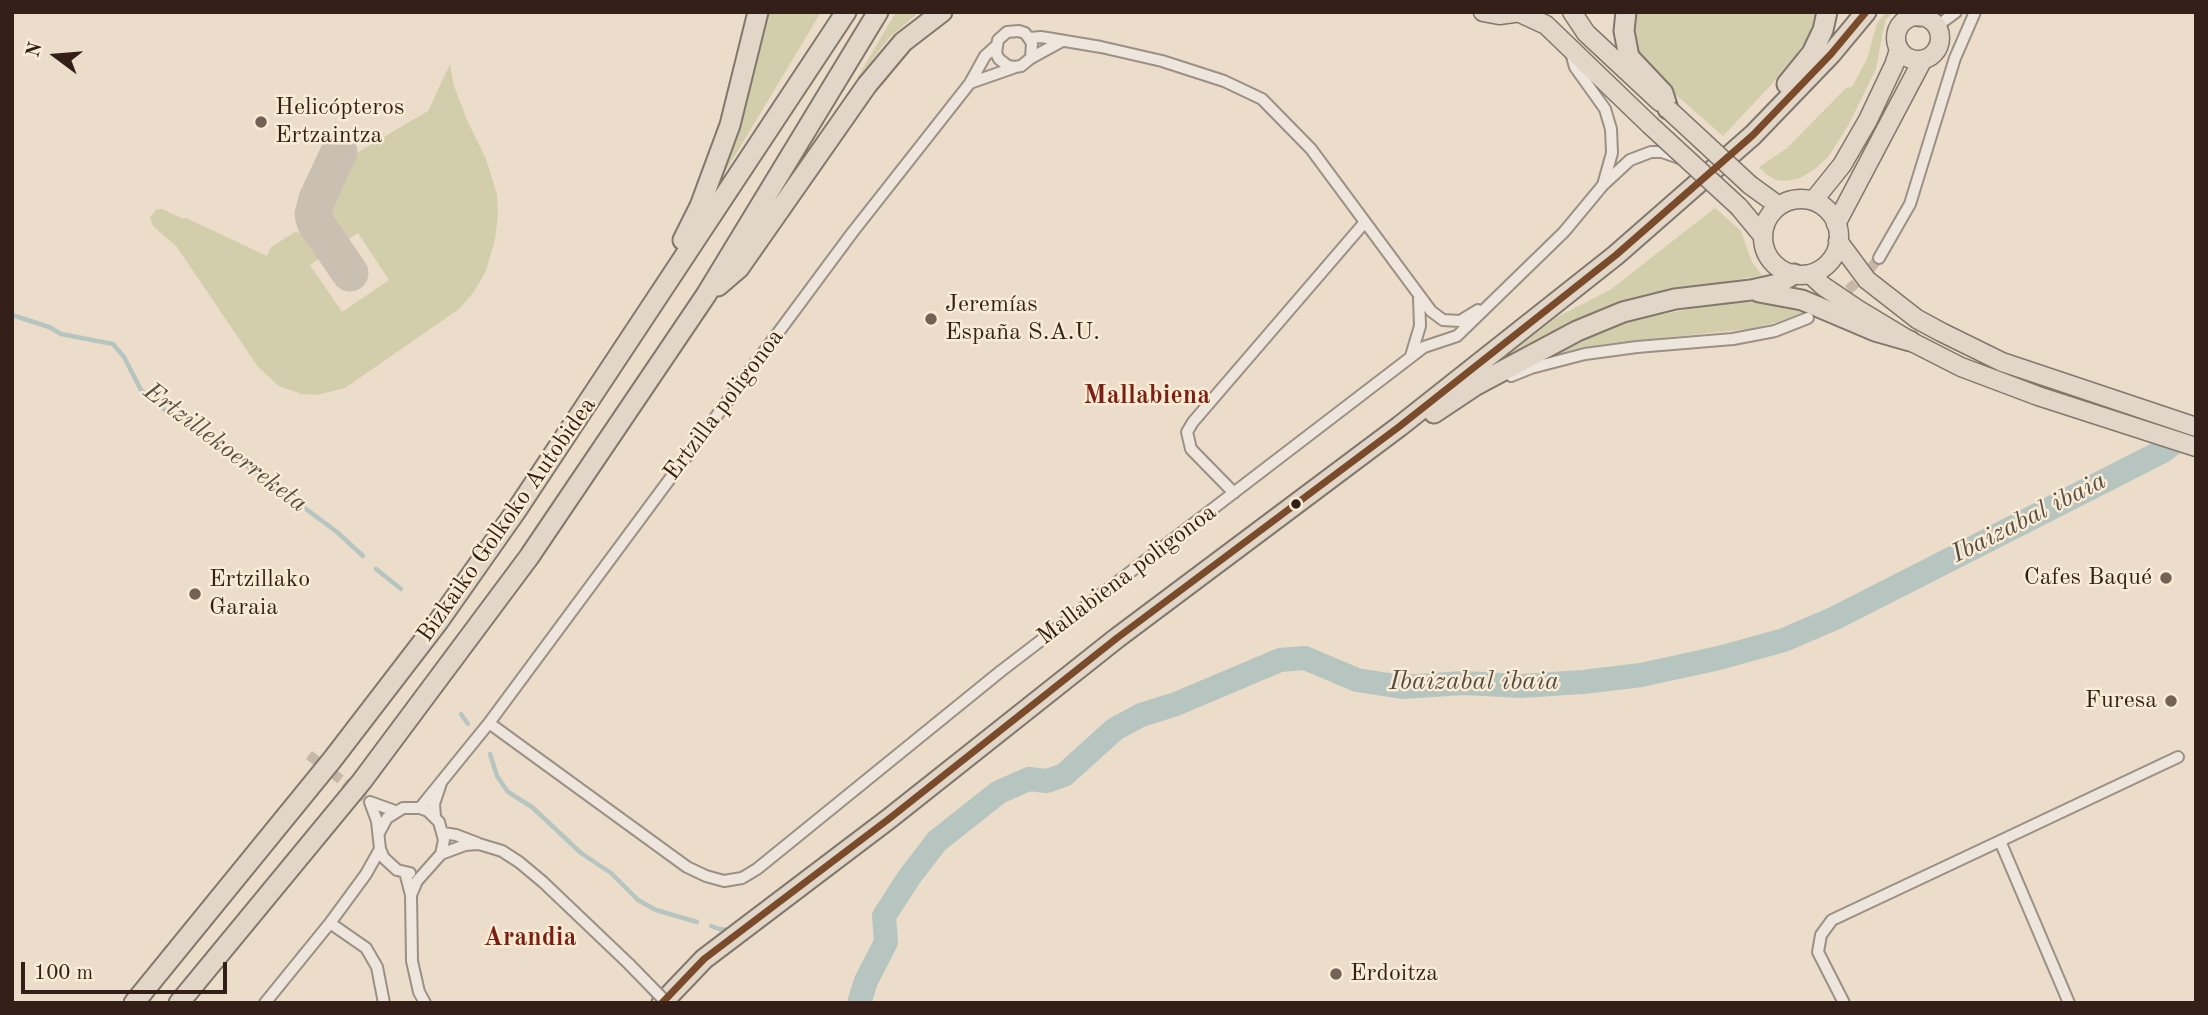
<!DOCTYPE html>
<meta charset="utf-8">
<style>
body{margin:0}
#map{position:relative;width:2208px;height:1015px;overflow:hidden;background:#ebddca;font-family:"Old Standard TT",serif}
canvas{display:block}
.frame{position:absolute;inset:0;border:14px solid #331f17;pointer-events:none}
.north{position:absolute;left:21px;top:21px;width:70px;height:70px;-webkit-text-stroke:5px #faebd4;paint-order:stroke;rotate:286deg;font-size:19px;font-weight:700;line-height:28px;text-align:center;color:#331f17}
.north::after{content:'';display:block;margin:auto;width:24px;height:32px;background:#331f17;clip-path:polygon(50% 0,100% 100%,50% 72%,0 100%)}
.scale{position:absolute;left:21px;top:962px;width:206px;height:32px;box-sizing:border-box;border:4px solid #331f17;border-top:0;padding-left:9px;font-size:21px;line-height:24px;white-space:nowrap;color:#331f17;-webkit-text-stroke:5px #faebd4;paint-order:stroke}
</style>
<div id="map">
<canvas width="2208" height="1015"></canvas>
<div class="frame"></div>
<div class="north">N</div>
<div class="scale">100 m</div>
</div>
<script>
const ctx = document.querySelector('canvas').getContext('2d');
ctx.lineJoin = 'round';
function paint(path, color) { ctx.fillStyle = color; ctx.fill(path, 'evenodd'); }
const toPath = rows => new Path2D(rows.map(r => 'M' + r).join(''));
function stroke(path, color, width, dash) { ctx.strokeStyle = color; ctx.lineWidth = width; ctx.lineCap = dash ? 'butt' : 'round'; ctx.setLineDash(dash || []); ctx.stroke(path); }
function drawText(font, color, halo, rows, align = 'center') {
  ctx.font = font + ' "Old Standard TT",serif'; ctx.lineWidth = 5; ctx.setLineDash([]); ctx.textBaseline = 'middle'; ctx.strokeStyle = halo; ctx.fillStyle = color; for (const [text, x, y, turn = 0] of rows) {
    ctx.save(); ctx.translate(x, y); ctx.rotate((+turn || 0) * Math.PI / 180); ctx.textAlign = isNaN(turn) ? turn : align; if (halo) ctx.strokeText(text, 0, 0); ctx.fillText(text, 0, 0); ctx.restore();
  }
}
const green = toPath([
 [766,12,821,12,721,179,744,105],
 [896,12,919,12,889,38,856,80],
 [1632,12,1814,12,1815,15,1809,36,1786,69,1723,136,1644,67,1633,51],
 [1886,12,1893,12,1886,20,1883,31,1876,69,1849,124,1829,156,1815,169,1800,178,1787,181,1776,180,1766,174,1759,167,1787,148,1846,88,1852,87,1867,59,1877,23],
 [450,64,454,86,467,120,486,159,497,194,498,214,495,240,485,273,473,293,459,309,345,388,317,395,302,394,279,386,258,367,177,247,153,226,150,217,157,209,162,209,183,219,186,218,267,256,271,247,295,232,311,235,323,256,310,265,342,312,389,280,358,233,344,242,338,237,322,213,348,158,428,111],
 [1715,208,1741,231,1752,262,1762,275,1697,287,1492,368,1557,317,1610,290],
 [1766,301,1807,311,1778,322,1748,329,1604,344,1545,357,1593,335,1633,320,1717,304]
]);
const stream = toPath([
 [12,315,49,327,61,334,113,344,124,357,141,390,165,410,267,480,337,532,363,556],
 [376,569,401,589],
 [461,714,468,724],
 [490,754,497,776,508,792,532,807,581,853,611,873,638,900,656,910,697,922],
 [711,926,719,929,729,930]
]);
const river = toPath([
 [859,1003,866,981,886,942,884,916,910,876,937,841,999,792,1029,779,1047,781,1064,775,1115,729,1141,715,1176,704,1280,660,1305,658,1357,680,1402,687,1464,683,1521,686,1583,682,1641,675,1719,658,1784,640,1835,618,2163,451,2192,428]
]);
const taxiway = toPath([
 [339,152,317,199,313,214,315,222,350,273]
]);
const streetTunnel = toPath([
 [1837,300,1865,275,1879,258],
 [309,755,370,802]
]);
const street = toPath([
 [1937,26,1956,12],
 [1029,38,1041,37,1101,47,1162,61,1224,81,1262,99,1311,149,1431,311,1443,320,1460,321,1478,310],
 [1571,53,1575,67,1605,109,1611,129,1612,153,1603,185],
 [1031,58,1032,43,1025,33,1019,31,1007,32,998,40,996,53,999,59,1008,66,1015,67,1021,66,1031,58,1062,41],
 [970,83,1013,68],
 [1879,258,1910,204,1955,58,1975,12],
 [1411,356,1420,326,1419,298],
 [1511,376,1531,368,1585,354,1637,347,1733,339,1775,331,1808,318],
 [1234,493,1191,449,1187,432,1193,422,1365,222],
 [489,723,687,867,706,876,724,881,742,878,757,869,1001,671,1424,347,1457,336,1564,232,1603,185,1630,160,1651,152,1662,152,1682,159],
 [370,802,377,821,380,849,384,858,397,870,410,873],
 [370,802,395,811],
 [420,808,489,723,852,233,970,83,985,56,996,46],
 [435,817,434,804,441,783],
 [379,833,387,818,403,808,420,808,428,811,439,822,444,840,441,854,417,881,411,895],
 [443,833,456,835,477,843],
 [441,854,465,845,479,844,502,851,519,862,543,882,629,964],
 [405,872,411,895,412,961,419,992,425,1003],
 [330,923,366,948,377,967,384,1003],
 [265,1003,330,923,366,874,380,849],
 [1844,1003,1818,952,1821,935,1832,920,2000,841],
 [2069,1003,2000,841,2178,757]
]);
const primary = toPath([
 [1483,12,1499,15,1521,12],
 [1572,12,1586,33,1660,102],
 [1520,13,1546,25,1650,125],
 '1896 38a22 22 0 1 1 44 0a22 22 0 1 1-44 0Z',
 [1750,185,1779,206],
 '1763 237a38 38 0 1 1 76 0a38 38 0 1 1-76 0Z',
 [1813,201,1842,165,1868,120,1894,65,1899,50],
 [1739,207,1763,236],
 [1836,224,1922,61],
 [1838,241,1867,280,1917,319,1941,332,2002,362,2196,427],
 [1810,274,1823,286,1857,309,1910,341,1961,367,2038,396,2196,447]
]);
const highway = toPath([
 [1626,12,1624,31,1629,57,1663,93,1668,109],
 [1918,12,1919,16],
 [1787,84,1812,53,1823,30,1827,12],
 [683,240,700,206,730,125,758,12],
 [718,286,739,268,867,85,903,42,942,12],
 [1759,292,1802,300,1875,331,1910,341],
 [1434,413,1476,385,1577,331,1623,312,1675,299,1751,290,1778,284,1794,274],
 [134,1003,332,760,438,622,516,511,846,12],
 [179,1003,362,781,529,557,706,295,878,12],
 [662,1003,704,959,890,818,1117,638,1400,426,1616,255,1753,135,1831,54,1866,12]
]);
const streetBridge = toPath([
 [629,964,667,1003]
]);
const primaryBridge = toPath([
 [1668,109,1750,185],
 [1650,125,1739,207]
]);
const bus1 = toPath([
 [662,1003,704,959,890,818,1117,638,1400,426,1616,255,1753,135,1831,54,1866,12]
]);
const markers = [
 [261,122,7,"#736256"],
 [931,319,7,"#736256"],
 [1296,504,6,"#331f17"],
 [2166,578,7,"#736256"],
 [195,594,7,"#736256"],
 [2171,701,7,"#736256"],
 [1336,974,7,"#736256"]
];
const poiNames = [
 ["Helicópteros",275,108],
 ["Ertzaintza",275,136],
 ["Jeremías",945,305],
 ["España S.A.U.",945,333],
 ["Cafes Baqué",2152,578,"right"],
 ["Ertzillako",209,580],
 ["Garaia",209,608],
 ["Furesa",2157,701,"right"],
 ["Erdoitza",1350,974]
];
const streetNames = [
 ["Ertzilla poligonoa",724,405,-53],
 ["Bizkaiko Golkoko Autobidea",507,520,-55],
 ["Mallabiena poligonoa",1127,575,-37]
];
const neighbourhoodNames = [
 ["Mallabiena",1147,396],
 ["Arandia",530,938]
];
const waterNames = [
 ["Ertzillekoerreketa",225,448,37],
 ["Ibaizabal ibaia",2029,518,-27],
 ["Ibaizabal ibaia",1474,682]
];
paint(green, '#d2ceab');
stroke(stream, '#b7c5c0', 4.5);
stroke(river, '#b7c5c0', 24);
stroke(taxiway, '#cac0b2', 37);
stroke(streetTunnel, '#c6b7a6', 10, [10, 5]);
stroke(street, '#9a9085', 14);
stroke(primary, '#81776c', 21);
stroke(highway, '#81776c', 23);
stroke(street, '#eee6dd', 10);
stroke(primary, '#e1d6c7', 18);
stroke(highway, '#e1d6c7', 19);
stroke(streetBridge, '#9a9085', 14, []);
stroke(primaryBridge, '#81776c', 21, []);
stroke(streetBridge, '#eee6dd', 10);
stroke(primaryBridge, '#e1d6c7', 18);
stroke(bus1, '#7a4b2a', 7);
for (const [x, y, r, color] of markers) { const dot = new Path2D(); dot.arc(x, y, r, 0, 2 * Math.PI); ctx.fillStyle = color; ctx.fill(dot); stroke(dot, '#faebd4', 2.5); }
drawText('24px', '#331f17', '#faebd4', poiNames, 'left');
drawText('24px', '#331f17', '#faebd4', streetNames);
drawText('bold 26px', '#7a1f14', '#faebd4', neighbourhoodNames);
drawText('italic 26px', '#544e48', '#faebd4', waterNames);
</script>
